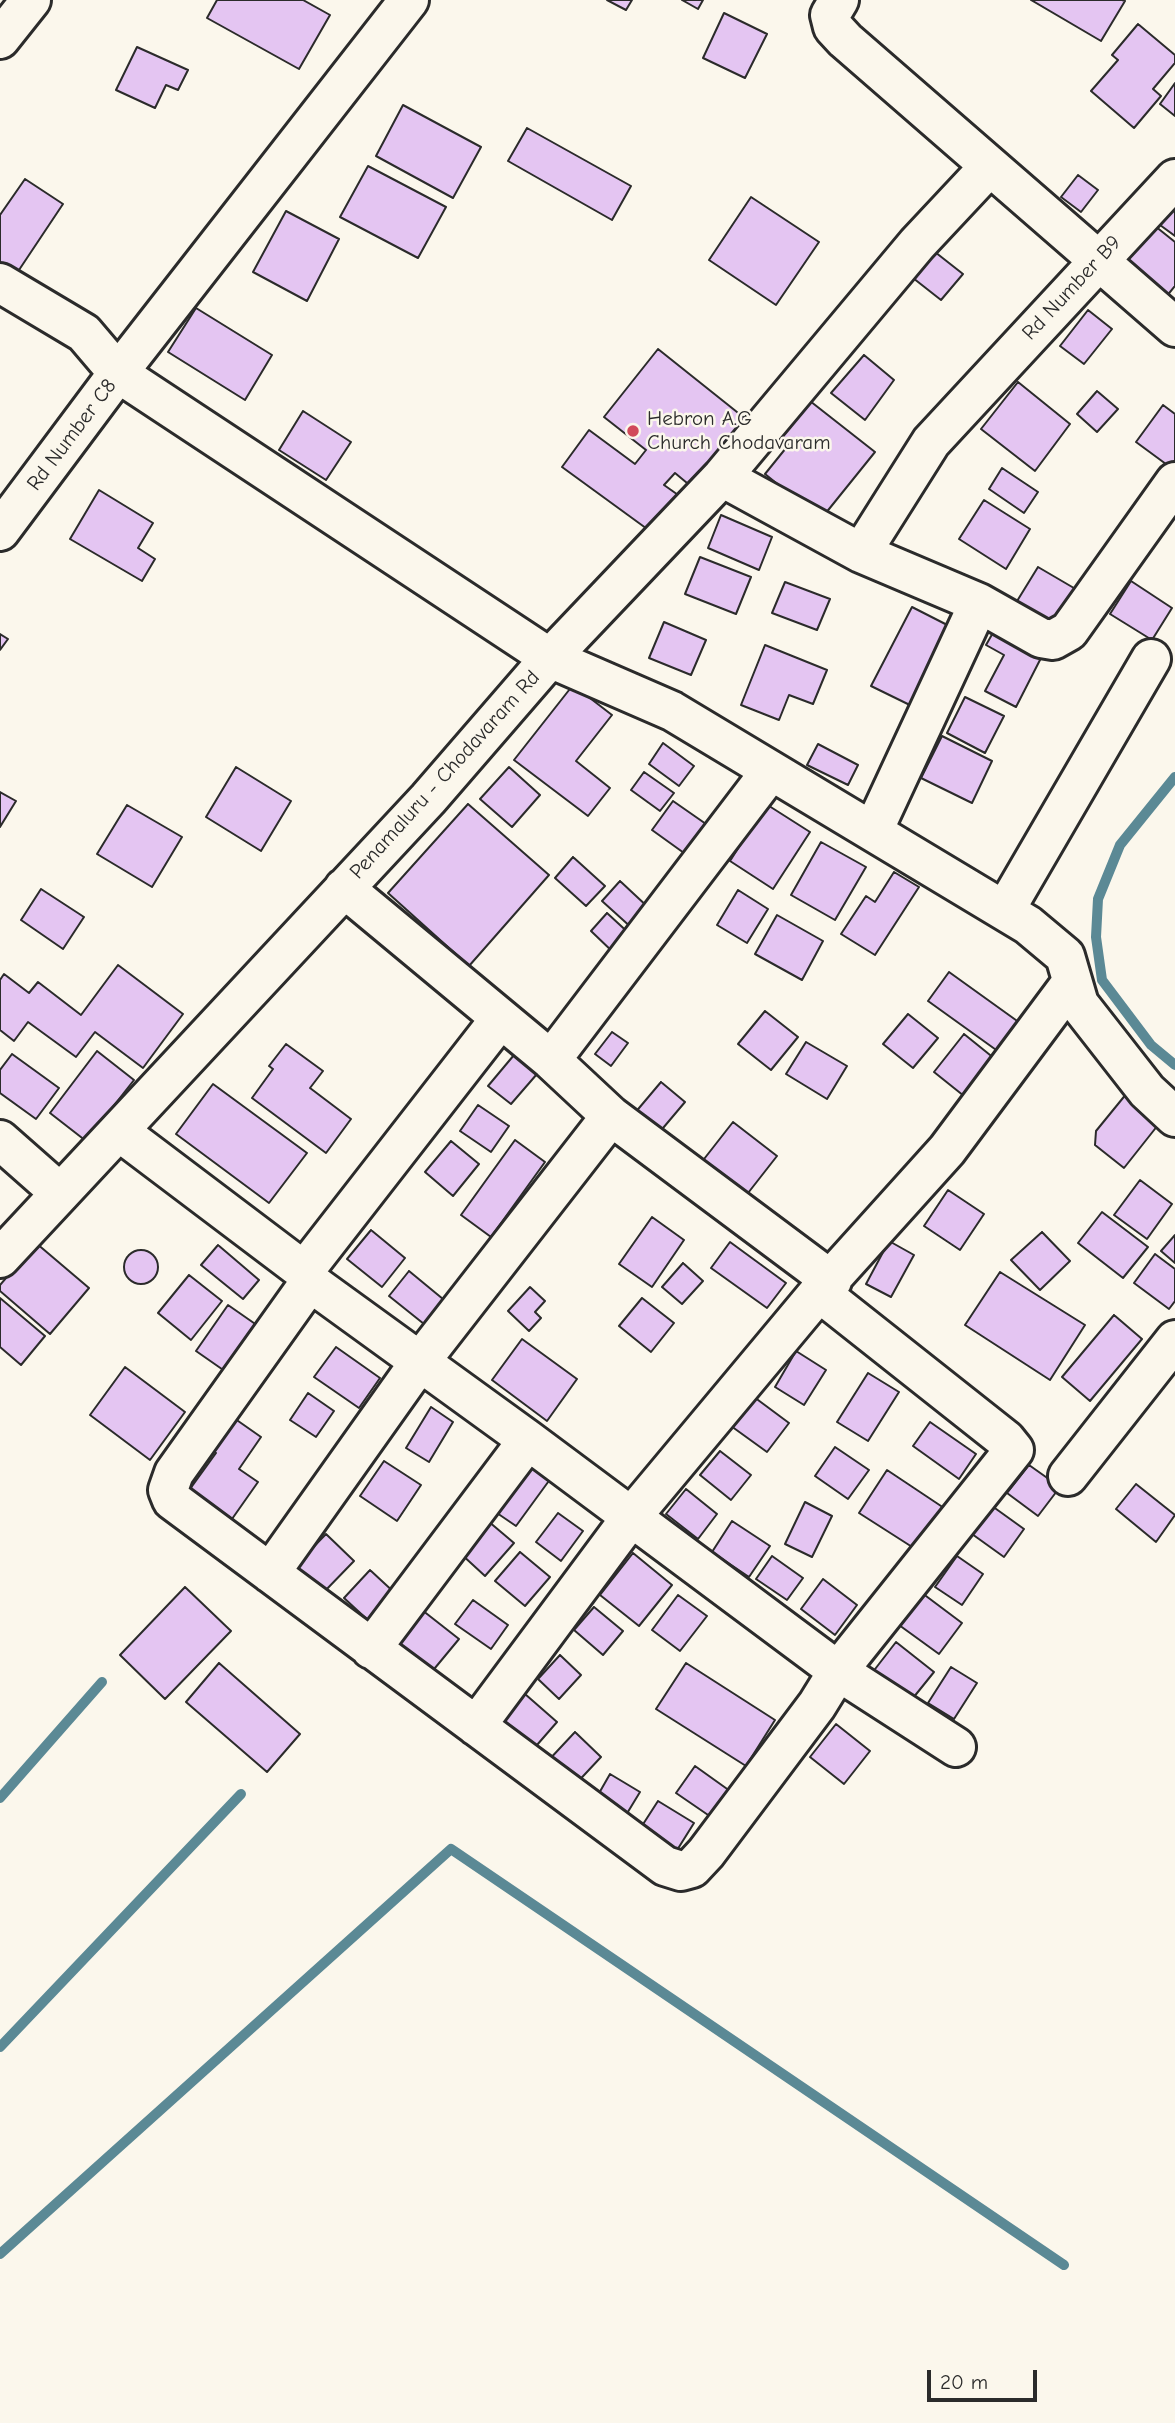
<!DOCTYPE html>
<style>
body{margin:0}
#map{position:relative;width:1175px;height:2423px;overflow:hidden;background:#fbf7ec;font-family:"Comic Neue",sans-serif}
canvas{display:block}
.scale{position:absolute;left:927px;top:2370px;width:110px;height:32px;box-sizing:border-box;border:4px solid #2b2b2b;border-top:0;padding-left:9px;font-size:21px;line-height:24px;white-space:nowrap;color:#2b2b2b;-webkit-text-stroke:5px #fbf7ec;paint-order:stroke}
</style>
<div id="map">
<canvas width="1175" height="2423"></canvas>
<div class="scale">20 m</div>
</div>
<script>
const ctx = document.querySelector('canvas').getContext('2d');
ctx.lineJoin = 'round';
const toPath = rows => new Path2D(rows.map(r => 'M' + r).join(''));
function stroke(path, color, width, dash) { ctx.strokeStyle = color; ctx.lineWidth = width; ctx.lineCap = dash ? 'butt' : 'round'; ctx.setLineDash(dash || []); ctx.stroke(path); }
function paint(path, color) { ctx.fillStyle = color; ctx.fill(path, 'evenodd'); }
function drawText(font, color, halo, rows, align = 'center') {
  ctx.font = font + ' "Comic Neue",sans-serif'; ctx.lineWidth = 5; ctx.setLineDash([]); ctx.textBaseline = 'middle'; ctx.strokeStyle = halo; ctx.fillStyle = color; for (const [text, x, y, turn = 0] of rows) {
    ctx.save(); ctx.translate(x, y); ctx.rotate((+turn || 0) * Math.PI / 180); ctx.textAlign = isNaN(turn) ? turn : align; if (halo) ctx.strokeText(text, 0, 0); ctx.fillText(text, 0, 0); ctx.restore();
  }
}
const stream = toPath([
 [1175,777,1120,845,1098,899,1096,937,1102,980,1151,1045,1175,1065],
 [0,1798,102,1682],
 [0,2047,241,1794],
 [0,2254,451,1849,1064,2265]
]);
const building = toPath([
 [217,0,303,0,330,15,299,69,207,18,217,0],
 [607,0,632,0,626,10,607,0],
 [682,0,703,0,698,9,682,0],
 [1031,0,1122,0,1125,1,1101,41,1031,0],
 [724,13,767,34,745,78,703,58,724,13],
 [1138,24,1175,55,1175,63,1153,89,1161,96,1134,128,1091,91,1118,60,1112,55,1138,24],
 [137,47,188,70,178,90,166,85,155,108,116,90,137,47],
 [1175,83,1175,116,1160,104,1175,83],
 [403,105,481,147,453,198,376,156,403,105],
 [527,128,631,186,612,220,508,161,527,128],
 [368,166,446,207,418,258,340,217,368,166],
 [1078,175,1098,190,1081,212,1061,197,1078,175],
 [25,179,63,204,17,273,0,262,0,215,25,179],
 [751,197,819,242,776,305,709,260,751,197],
 [1175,205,1175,236,1160,225,1175,205],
 [286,211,339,239,307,301,253,272,286,211],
 [1155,226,1175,242,1175,286,1166,297,1124,263,1155,226],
 [935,252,963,274,941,300,913,278,935,252],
 [196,308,272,355,245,400,168,352,196,308],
 [1088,310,1112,329,1084,364,1060,346,1088,310],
 [658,349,747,420,693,488,675,473,664,485,681,497,654,534,562,467,589,430,635,464,646,450,604,417,658,349],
 [864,355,894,380,865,420,831,393,864,355],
 [1018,382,1070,424,1035,471,981,429,1018,382],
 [1097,391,1118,409,1097,432,1077,414,1097,391],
 [810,401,875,452,821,519,765,474,790,443,782,437,810,401],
 [1163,405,1175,414,1175,460,1170,467,1136,442,1163,405],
 [303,411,351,442,326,480,279,450,303,411],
 [1002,468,1038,492,1024,513,989,489,1002,468],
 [99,490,153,523,138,548,155,559,142,581,70,539,99,490],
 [984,500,1030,529,1006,569,959,539,984,500],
 [721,515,772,537,759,570,708,548,721,515],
 [700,557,751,577,736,614,685,594,700,557],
 [1038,567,1079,591,1053,631,1014,606,1038,567],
 [1131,581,1172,608,1152,640,1110,614,1131,581],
 [785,582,830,599,817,630,772,613,785,582],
 [912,607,961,632,920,710,871,686,912,607],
 [664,622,706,640,691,675,649,658,664,622],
 [994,631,1042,656,1016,707,985,691,1004,655,986,645,994,631],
 [0,634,8,639,0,650,0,634],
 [765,645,827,670,813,704,789,695,779,720,741,705,765,645],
 [573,685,612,715,576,761,610,788,588,816,514,760,573,685],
 [965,697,1004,716,985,753,947,733,965,697],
 [942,736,992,761,972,803,921,778,942,736],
 [663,743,694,766,679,786,649,764,663,743],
 [818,744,858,765,848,785,807,765,818,744],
 [236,767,291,801,261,851,206,817,236,767],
 [509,767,540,795,512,827,480,799,509,767],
 [644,772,674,793,660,811,631,790,644,772],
 [0,792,16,801,0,827,0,792],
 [673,801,706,824,684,853,652,830,673,801],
 [468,804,549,875,469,966,388,893,468,804],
 [766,804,810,832,773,889,730,861,766,804],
 [127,805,182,837,152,887,97,854,127,805],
 [821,842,866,867,835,920,791,895,821,842],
 [573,857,605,886,586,906,555,878,573,857],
 [894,872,919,887,875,955,841,934,866,896,875,902,894,872],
 [620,881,650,909,633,929,602,901,620,881],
 [41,889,84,917,63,949,21,920,41,889],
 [738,890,768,909,747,943,717,925,738,890],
 [607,913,633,937,616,955,591,931,607,913],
 [777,915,823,941,802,980,755,954,777,915],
 [118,965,183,1014,143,1068,95,1032,76,1057,28,1022,14,1041,0,1030,0,980,4,974,29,993,38,982,81,1015,118,965],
 [949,972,1020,1023,999,1052,928,1001,949,972],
 [765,1011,798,1037,771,1070,738,1044,765,1011],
 [908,1014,938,1038,913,1068,883,1044,908,1014],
 [612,1032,628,1043,611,1066,595,1054,612,1032],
 [964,1034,995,1059,964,1096,934,1072,964,1034],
 [806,1042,847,1066,827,1099,786,1074,806,1042],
 [286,1044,323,1071,310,1088,351,1119,326,1153,252,1098,273,1069,269,1066,286,1044],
 [97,1051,134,1080,86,1141,50,1113,97,1051],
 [12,1054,59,1088,36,1119,0,1093,0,1070,12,1054],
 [514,1055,537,1074,511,1104,488,1086,514,1055],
 [661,1082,685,1102,658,1134,634,1114,661,1082],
 [213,1084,307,1153,269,1203,176,1134,213,1084],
 [1127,1093,1162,1120,1124,1168,1095,1145,1096,1131,1127,1093],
 [478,1105,509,1126,491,1152,460,1131,478,1105],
 [733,1122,777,1156,741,1202,697,1168,733,1122],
 [515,1140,545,1162,491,1237,461,1215,515,1140],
 [451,1141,479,1164,453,1196,425,1172,451,1141],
 [1140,1180,1172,1204,1147,1239,1114,1215,1140,1180],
 [948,1190,984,1214,960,1250,924,1226,948,1190],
 [1102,1212,1148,1247,1123,1278,1078,1243,1102,1212],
 [652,1217,684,1240,652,1287,619,1264,652,1217],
 [371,1230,405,1258,382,1287,347,1259,371,1230],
 [1042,1232,1070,1261,1040,1290,1011,1260,1042,1232],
 [1175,1235,1175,1263,1161,1251,1175,1235],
 [889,1241,914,1255,891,1297,866,1284,889,1241],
 [730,1242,786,1283,767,1308,711,1268,730,1242],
 [36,1243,89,1288,50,1334,0,1291,0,1285,36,1243],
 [218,1245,259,1280,243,1299,201,1265,218,1245],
 '124 1267a17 17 0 1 1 34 0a17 17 0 1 1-34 0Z',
 [1155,1254,1175,1269,1175,1301,1169,1309,1134,1283,1155,1254],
 [683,1263,703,1281,682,1304,662,1287,683,1263],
 [409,1271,449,1304,429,1328,389,1296,409,1271],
 [1000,1272,1085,1325,1050,1380,965,1325,1000,1272],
 [189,1275,222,1301,191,1340,158,1313,189,1275],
 [530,1287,545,1301,535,1312,541,1318,529,1331,508,1311,530,1287],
 [0,1298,45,1336,21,1365,0,1347,0,1298],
 [642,1298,674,1323,651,1352,619,1326,642,1298],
 [228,1305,261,1328,229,1374,196,1351,228,1305],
 [1114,1315,1142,1339,1090,1401,1062,1377,1114,1315],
 [522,1339,577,1379,547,1421,492,1380,522,1339],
 [336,1347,380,1378,359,1408,314,1377,336,1347],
 [796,1351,826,1370,804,1405,775,1387,796,1351],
 [125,1367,185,1412,150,1460,90,1415,125,1367],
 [868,1373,899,1392,868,1441,837,1422,868,1373],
 [308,1393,334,1411,316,1437,290,1420,308,1393],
 [754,1397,789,1423,767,1452,731,1426,754,1397],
 [431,1407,453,1422,429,1462,406,1448,431,1407],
 [231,1416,261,1437,239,1469,258,1482,232,1519,190,1489,216,1453,208,1447,231,1416],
 [930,1422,976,1454,959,1479,913,1446,930,1422],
 [835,1447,869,1470,848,1499,815,1476,835,1447],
 [720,1451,751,1475,731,1500,700,1475,720,1451],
 [384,1461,421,1485,397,1521,360,1496,384,1461],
 [529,1462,551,1478,516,1526,494,1511,529,1462],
 [1029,1465,1060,1487,1038,1516,1007,1493,1029,1465],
 [887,1470,947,1510,920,1552,859,1513,887,1470],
 [1136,1484,1175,1515,1156,1542,1116,1509,1136,1484],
 [686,1489,717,1514,698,1539,666,1514,686,1489],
 [805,1502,832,1516,812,1557,785,1544,805,1502],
 [992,1506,1024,1529,1004,1557,972,1534,992,1506],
 [558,1513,583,1531,561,1561,536,1542,558,1513],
 [488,1521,514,1543,485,1576,460,1553,488,1521],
 [732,1521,770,1546,749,1577,712,1552,732,1521],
 [326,1534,354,1561,323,1593,295,1566,326,1534],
 [520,1552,550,1577,525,1606,495,1581,520,1552],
 [633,1553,672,1585,639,1626,600,1595,633,1553],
 [772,1556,803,1578,787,1600,756,1579,772,1556],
 [957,1556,983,1574,962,1605,935,1587,957,1556],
 [370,1570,397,1595,371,1623,344,1598,370,1570],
 [823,1579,857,1605,835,1635,801,1609,823,1579],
 [185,1587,231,1631,165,1699,120,1655,185,1587],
 [922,1593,962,1623,939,1654,899,1625,922,1593],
 [678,1595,707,1616,680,1651,652,1630,678,1595],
 [473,1600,508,1625,491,1649,455,1624,473,1600],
 [594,1607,623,1631,603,1655,574,1630,594,1607],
 [422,1610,459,1639,430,1674,394,1645,422,1610],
 [896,1642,934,1672,909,1703,872,1673,896,1642],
 [560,1655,581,1675,559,1699,538,1679,560,1655],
 [219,1663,300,1734,267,1772,186,1702,219,1663],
 [686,1663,775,1720,746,1766,656,1709,686,1663],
 [951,1667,977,1683,954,1719,928,1703,951,1667],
 [525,1694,557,1722,530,1753,498,1724,525,1694],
 [836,1724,870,1751,844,1784,810,1757,836,1724],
 [575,1732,601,1757,572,1788,546,1763,575,1732],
 [695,1766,730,1791,711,1817,676,1793,695,1766],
 [610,1774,640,1792,623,1820,594,1802,610,1774],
 [658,1801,694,1823,674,1855,638,1832,658,1801]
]);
const minor = toPath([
 [839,0,830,15,833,27,845,40,1175,327],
 [0,39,31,0],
 [0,283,84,333,118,373,550,658,672,711,1028,925,1065,956,1079,1004,1147,1091,1175,1117],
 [722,477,861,553,979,603,1041,638,1053,640,1069,631,1175,482],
 [0,531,118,373,409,0],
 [861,553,931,442,1175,179],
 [873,831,979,603],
 [344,888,551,1060,611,1116,832,1281],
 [1005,910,1151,659],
 [551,1060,770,772],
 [120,1132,304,1271,310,1282,528,1440,838,1671,1014,1450,1006,1440,819,1292],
 [0,1140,59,1192],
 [0,1258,428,799,550,658,722,477,917,244,990,166],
 [304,1271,500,1019],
 [310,1282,174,1473,168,1490,172,1500,665,1866,681,1871,692,1868,706,1853,817,1705,838,1671,956,1747],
 [1068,1476,1175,1340],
 [270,1573,419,1363,611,1116],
 [371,1649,528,1440],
 [476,1726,632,1516,819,1292,947,1150,1072,982]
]);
const markers = [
 [633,431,7,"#d1495b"]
];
const streetNames = [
 ["Rd Number B9",1072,288,-47],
 ["Rd Number C8",72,435,-53],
 ["Penamaluru - Chodavaram Rd",445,775,-48]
];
const poiNames = [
 ["Hebron A.G",647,419],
 ["Church Chodavaram",647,443]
];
stroke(stream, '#5b8995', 10);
paint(building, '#e4c5f2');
stroke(building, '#2b2b2b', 2);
stroke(minor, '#2b2b2b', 44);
stroke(minor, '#fbf7ec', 38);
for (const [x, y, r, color] of markers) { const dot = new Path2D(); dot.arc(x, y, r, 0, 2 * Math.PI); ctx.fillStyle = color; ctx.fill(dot); stroke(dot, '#fbf7ec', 2.5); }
drawText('21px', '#2b2b2b', '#fbf7ec', streetNames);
drawText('21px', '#2b2b2b', '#fbf7ec', poiNames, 'left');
</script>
